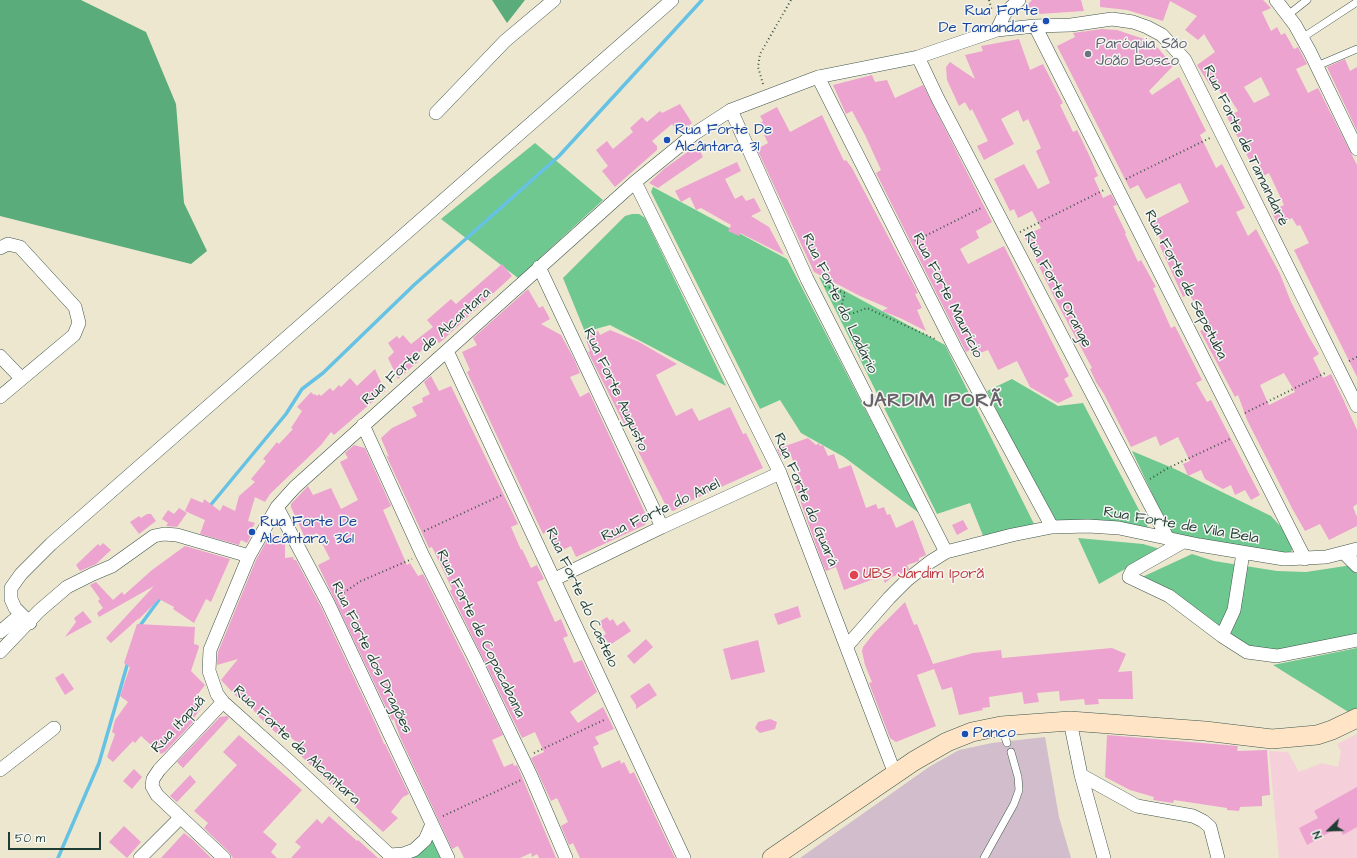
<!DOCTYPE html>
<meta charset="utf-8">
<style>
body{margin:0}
#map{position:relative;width:1357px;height:858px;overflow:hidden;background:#eee7cf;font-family:"Architects Daughter",sans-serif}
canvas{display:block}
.north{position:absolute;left:1309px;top:810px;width:40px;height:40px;-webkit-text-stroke:3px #f6f6f2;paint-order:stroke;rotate:247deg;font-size:11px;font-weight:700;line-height:16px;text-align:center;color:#1f3d34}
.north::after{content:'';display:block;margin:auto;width:14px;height:18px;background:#1f3d34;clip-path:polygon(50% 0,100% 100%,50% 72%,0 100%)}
.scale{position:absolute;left:8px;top:832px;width:93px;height:18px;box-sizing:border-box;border:2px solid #1f3d34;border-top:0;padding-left:5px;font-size:12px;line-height:14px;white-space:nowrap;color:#1f3d34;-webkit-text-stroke:3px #f6f6f2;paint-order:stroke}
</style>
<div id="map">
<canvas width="1357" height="858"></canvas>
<div class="north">N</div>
<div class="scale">50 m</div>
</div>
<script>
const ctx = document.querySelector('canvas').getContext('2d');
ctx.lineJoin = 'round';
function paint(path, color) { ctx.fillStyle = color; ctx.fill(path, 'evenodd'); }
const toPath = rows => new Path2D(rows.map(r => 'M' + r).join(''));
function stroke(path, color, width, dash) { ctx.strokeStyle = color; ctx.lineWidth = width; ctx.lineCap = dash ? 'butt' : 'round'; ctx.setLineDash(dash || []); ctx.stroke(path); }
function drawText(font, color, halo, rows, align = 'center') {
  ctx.font = font + ' "Architects Daughter",sans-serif'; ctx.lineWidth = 3; ctx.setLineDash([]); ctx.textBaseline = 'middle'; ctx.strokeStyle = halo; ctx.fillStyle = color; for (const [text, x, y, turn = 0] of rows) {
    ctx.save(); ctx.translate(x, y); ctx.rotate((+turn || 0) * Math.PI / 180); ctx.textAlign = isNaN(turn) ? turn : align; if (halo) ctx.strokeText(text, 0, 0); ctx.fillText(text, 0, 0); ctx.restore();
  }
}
const built = toPath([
 [1357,734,1357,858,1279,858,1269,751,1288,752,1299,772,1322,763,1338,767,1341,751,1337,744]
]);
const industrial = toPath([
 [1045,737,1059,817,1071,858,800,858,929,767,959,750,992,743]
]);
const green = toPath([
 [535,143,603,200,518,278,441,219],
 [653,187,787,259,919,513,844,457,801,433,780,400,760,409,651,192],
 [632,214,639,214,645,218,726,386,610,325,585,332,563,278,625,216],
 [819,277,945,345,1036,528,984,538,970,503,937,514],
 [1012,379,1058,406,1083,403,1150,531,1054,525,987,391],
 [1132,451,1175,469,1271,516,1283,529,1293,549,1287,556,1171,534],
 [1078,538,1143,544,1160,549,1099,584],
 [1192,554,1214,561,1277,571,1306,572,1352,565,1357,574,1357,635,1277,652,1255,649,1237,641,1140,578],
 [1357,648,1357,710,1350,713,1273,665],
 [434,836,443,858,405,858,417,855,429,846]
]);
const forest = toPath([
 [0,0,81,0,146,32,176,104,184,203,207,251,191,264,0,216],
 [492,0,525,0,507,23]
]);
const stream = toPath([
 [209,507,286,414,302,389,323,373,414,285,559,156,702,0],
 [139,627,161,597],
 [58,858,99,763,128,662]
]);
const building = toPath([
 [1032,0,1081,0,1084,11,1039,14,1031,13,1026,6],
 [1100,0,1263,0,1271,8,1262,12,1271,31,1277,27,1281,35,1285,33,1294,49,1298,47,1307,64,1296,69,1308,93,1318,88,1357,165,1357,377,1294,250,1309,243,1300,225,1297,226,1292,218,1278,225,1271,211,1284,205,1269,173,1263,176,1256,158,1250,161,1227,117,1238,111,1227,94,1223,96,1217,87,1213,90,1197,65,1215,52,1204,34,1198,40,1185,30,1197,16,1170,1,1163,21,1127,10,1100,7],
 [1261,77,1270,95,1254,103,1244,87],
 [1102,29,1117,30,1147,40,1158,48,1173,66,1149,91,1152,95,1179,77,1206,131,1200,135,1216,168,1222,164,1245,208,1236,212,1248,236,1256,229,1280,274,1291,302,1309,337,1319,354,1313,358,1323,378,1331,374,1344,401,1357,430,1357,504,1353,507,1357,517,1357,526,1329,540,1320,524,1305,531,1293,510,1247,420,1238,395,1235,397,1200,331,1209,326,1189,294,1183,297,1159,244,1162,242,1151,222,1189,202,1180,183,1146,199,1138,185,1130,189,1057,46,1075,37,1073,33],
 [1284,373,1295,392,1269,405,1260,385],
 [1019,39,1030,70,1043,64,1063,103,1060,105,1073,132,1077,130,1090,157,1098,176,1094,178,1103,198,1111,194,1117,205,1113,206,1126,233,1125,234,1138,262,1141,260,1156,287,1153,288,1171,328,1175,326,1202,380,1196,383,1207,402,1211,400,1260,495,1251,500,1245,490,1235,495,1231,485,1223,489,1205,479,1201,470,1188,476,1183,464,1190,461,1178,437,1160,446,1156,436,1131,447,1104,394,1096,382,1090,369,1092,368,1057,303,1024,236,1041,228,1032,211,1018,218,1014,209,1010,211,994,179,1024,164,1038,189,1050,183,1036,151,1041,148,1028,119,1023,122,1018,110,1001,119,1014,144,984,160,977,146,988,141,972,109,970,111,965,102,959,106,947,80,946,67,950,62,975,79,965,55,983,51,981,46],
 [1345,59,1350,71,1357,67,1357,131,1327,67],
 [872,75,875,82,887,80,895,98,923,85,992,222,976,231,979,238,960,249,968,264,1004,246,1069,376,1064,379,1073,396,1058,403,1030,387,1017,361,998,370,988,350,972,356,970,350,966,352,876,173,881,170,865,135,852,111,846,114,833,85],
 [680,104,692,123,679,133,672,124,652,141,657,146,657,150,615,187,602,171,608,166,596,150,607,141,613,149,633,132,630,128,642,117,647,122,660,111,662,113],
 [777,107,790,132,822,115,844,161,846,160,852,168,918,293,915,294,922,308,917,310,926,331,900,318,882,311,888,308,860,296,814,272,757,149,768,143,759,124,763,121,760,116],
 [697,145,703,157,658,188,649,183,664,169],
 [737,162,741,171,725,179,735,199,742,195,746,201,754,198,761,211,751,216,769,227,784,255,740,233,739,236,728,231,731,225,701,208,696,210,690,197,681,202,675,191],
 [502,264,512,276,443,340,439,343,436,340,414,356,419,361,398,379,388,358,394,352,388,343,397,336,399,339,403,335,411,344,433,327,427,320,451,299,456,304],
 [528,289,539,308,543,306,550,319,541,324,561,335,574,359,580,373,570,377,580,397,589,392,648,519,645,525,576,557,571,546,558,552,548,531,543,534,467,372,470,370,462,352,477,345,473,338],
 [610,330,639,342,677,364,656,375,676,416,692,408,699,421,730,407,743,434,746,433,763,468,686,503,687,504,673,511,667,508,635,445,638,444,628,422,624,424,588,352,590,351,585,337,598,331,600,335],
 [375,369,385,391,334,435,331,432,321,445,270,494,265,502,255,497,248,521,255,523,250,532,253,532,247,543,241,540,239,545,200,534,205,520,185,511,191,498,203,503,204,499,220,511,223,505,235,511,239,496,255,482,251,479,266,461,263,459,277,442,279,444,293,429,291,428,302,411,297,407,311,392,314,395,315,394,317,396,319,394,321,396,330,388,333,391,339,385,341,387,350,378,357,386],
 [431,376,439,391,451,386,518,524,511,527,521,550,522,549,531,568,537,565,544,579,537,582,555,622,561,619,568,636,563,638,574,663,582,660,597,692,570,712,578,723,603,707,614,729,595,737,599,744,593,747,602,768,620,760,621,764,624,762,630,774,634,772,675,858,580,858,573,843,569,845,561,826,568,822,557,798,551,801,531,758,544,752,535,732,522,738,450,591,452,589,445,574,432,547,429,548,386,455,389,457,381,438,392,428,417,416,412,407,423,402,422,398,430,394,424,382],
 [808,438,816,445,819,443,820,446,823,445,828,456,834,454,839,469,851,465,866,508,876,504,878,509,884,507,887,515,890,514,896,528,913,520,926,555,919,558,919,561,907,565,909,569,905,572,892,577,885,583,882,576,844,590,836,567,826,571,822,562,795,486,802,483,790,453,780,456,777,449],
 [354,445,365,448,391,506,383,510,407,565,410,563,418,576,423,574,503,735,492,740,504,767,513,763,514,766,517,765,556,858,539,858,537,854,532,857,531,853,520,858,464,858,458,846,452,849,400,737,394,719,392,720,318,565,330,559,317,533,305,538,291,507,291,504,308,486,313,495,331,488,341,509,358,500,340,462,348,458,345,453],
 [179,508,187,513,177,527,166,526,168,523,162,519,168,510,174,514],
 [147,514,151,514,156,521,139,534,130,522,139,516,141,518],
 [963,520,968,529,957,535,952,525],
 [270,535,281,536,285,540,285,558,293,557,294,560,296,560,321,607,377,727,384,744,385,744,409,794,403,797,391,812,398,818,383,832,349,801,354,796,340,782,334,788,292,747,296,742,282,729,277,734,260,718,241,695,238,698,221,680,238,659,217,665,218,652,256,560],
 [103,543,111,550,96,564,80,571,76,565,98,544,100,546],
 [185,546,230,559,211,602,206,599,194,623,173,609,174,607,159,599,138,620,139,618,111,643,106,638,154,586,99,617,97,613,103,608,98,601,100,599,90,585,96,582,113,600,122,592,124,595,152,570],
 [905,602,914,625,917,624,933,664,973,653,1001,650,1002,658,1112,648,1126,654,1118,672,1132,671,1133,699,1098,699,1099,704,1085,705,1084,699,1060,701,1059,691,1037,693,1039,702,1024,704,1022,692,989,697,990,707,982,708,983,710,959,715,952,687,942,690,934,669,917,675,936,726,896,742,890,738,869,683,872,682,865,665,862,651,863,647,874,633],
 [798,606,801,617,778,625,774,614],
 [83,611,92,622,65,637,76,622,74,618],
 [607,617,610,621,613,619,617,626,624,621,631,631,610,645,603,636,606,634,599,622],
 [137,624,195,627,194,644,198,645,199,647,191,671,205,685,195,698,203,706,192,720,195,720,165,752,161,754,141,736,135,743,133,741,113,762,107,757,115,734,112,732,115,720,128,702,120,696,130,667,124,663],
 [646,639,653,647,634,664,627,656],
 [758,640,765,672,731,680,723,649],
 [63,673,74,689,65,695,55,678],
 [649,683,657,695,636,709,636,705,630,696],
 [227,716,229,718,183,768,177,762,220,717],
 [770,719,777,722,775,729,760,733,755,728,758,722],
 [239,735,302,790,263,832,277,844,271,852,277,858,233,858,229,852,204,828,208,823,194,811,237,765,223,752],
 [1107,735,1238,746,1237,751,1267,750,1270,795,1262,796,1262,806,1240,807,1239,811,1227,810,1227,808,1174,800,1173,803,1153,800,1154,797,1130,790,1105,777],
 [134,769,142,777,132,789,123,781],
 [190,775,196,782,177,802,170,796],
 [1357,787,1357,827,1343,835,1339,827,1307,845,1299,828,1318,818,1314,811],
 [329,816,357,841,358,840,378,858,291,858,301,847,295,842,317,819,322,824],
 [124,826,141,842,127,858,109,842],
 [184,833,193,840,211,858,161,858]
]);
const path = toPath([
 [989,0,992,11],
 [763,84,758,67,760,54,791,0],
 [1126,179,1210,138],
 [1020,232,1104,190],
 [915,241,981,208],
 [825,286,845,293,842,303,844,314,854,313,867,308,937,340],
 [1349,361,1357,357],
 [1245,413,1327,372],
 [1150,479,1168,468,1230,439],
 [424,531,502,495],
 [337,597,361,581,412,559],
 [534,753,606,719],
 [443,816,521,780]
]);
const lane = toPath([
 [1288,15,1307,0],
 [1302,38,1357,2],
 [1317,66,1357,49],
 [1001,726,1007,743],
 [984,858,1014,804,1019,790,1018,777,1011,752]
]);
const street = toPath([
 [1276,0,1295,25,1310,52,1357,149],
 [1035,26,1305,559],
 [997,30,1005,13,1019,0],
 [918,57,938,99,1168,539],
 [818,77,955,348,1052,527],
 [731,110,807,279,946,552],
 [436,113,505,41,554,0],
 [635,182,780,473,895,774],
 [0,248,8,244,20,247,75,307,79,323,74,335,0,397],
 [539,267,662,527],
 [447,351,684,858],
 [0,356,21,378],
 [363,425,422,554,475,659,531,776,566,858],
 [277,507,328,603,448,858],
 [1183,542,1132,571,1129,577,1169,596,1222,636,1234,610,1243,553],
 [1345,554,1357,566],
 [555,579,662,527,780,473],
 [30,623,15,608,11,599,11,588,21,574,51,544,672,0],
 [0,632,20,615],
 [1222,636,1247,652,1277,656,1357,640],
 [847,646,889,598,907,580,930,562,946,552,1012,535,1052,527,1088,526,1119,528,1199,545,1284,559,1326,557,1357,549],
 [0,652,39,611,67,587,93,574,112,566,154,536,164,534,177,535,249,556],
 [223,702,159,770,153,779,152,786,157,795,224,858],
 [1070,721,1081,775,1104,858],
 [0,770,54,728],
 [1081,775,1137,806,1193,816,1203,821,1210,827,1218,858],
 [390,855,403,854,414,850,425,840,432,824],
 [140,858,180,818],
 [393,858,290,762,223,702,217,694,209,671,210,650,249,556,277,507,295,487,635,182,694,134,731,110,818,77,918,57,997,30,1035,26,1071,25,1112,19,1133,22,1147,27,1162,35,1185,60,1357,406]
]);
const secondary = toPath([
 [772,858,914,761,947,742,972,732,1001,726,1070,721,1205,731,1272,739,1317,735,1332,730,1357,718]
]);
const markers = [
 [1046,21,4,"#1a4fb4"],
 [1088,54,4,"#6b7280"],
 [667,140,4,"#1a4fb4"],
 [252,532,4,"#1a4fb4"],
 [854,575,5,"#e0444e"],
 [965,734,4,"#1a4fb4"]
];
const transitNames = [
 ["Rua Forte",1038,12,"right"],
 ["De Tamandaré",1038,29,"right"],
 ["Rua Forte De",675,131],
 ["Alcântara, 31",675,148],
 ["Rua Forte De",260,523],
 ["Alcântara, 361",260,540],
 ["Panco",973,734]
];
const worshipNames = [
 ["Paróquia São",1096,45],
 ["João Bosco",1096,62]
];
const streetNames = [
 ["Rua Forte de Tamandaré",1245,146,64],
 ["Rua Forte de Sepetuba",1185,285,63],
 ["Rua Forte Orange",1057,290,62],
 ["Rua Forte Maurício",947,296,63],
 ["Rua Forte do Ladário",839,304,64],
 ["Rua Forte de Alcantara",427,347,-42],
 ["Rua Forte Augusto",615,390,65],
 ["Rua Forte do Guará",805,500,67],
 ["Rua Forte do Anel",661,511,-25],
 ["Rua Forte de Vila Bela",1181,526,10],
 ["Rua Forte do Castelo",581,598,65],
 ["Rua Forte de Copacabana",480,634,64],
 ["Rua Forte dos Dragões",371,658,64],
 ["Rua Itapuã",179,725,-47],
 ["Rua Forte de Alcantara",296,746,43]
];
const healthNames = [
 ["UBS Jardim Iporã",863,575]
];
const districtNames = [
 ["JARDIM IPORÃ",933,402]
];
paint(built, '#f5cfda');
paint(industrial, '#d1bdcb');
paint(green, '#6ec88f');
paint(forest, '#5aac7a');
stroke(stream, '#66c2e4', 3.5);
paint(building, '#eca3cf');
stroke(lane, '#3e564b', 8);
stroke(street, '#3e564b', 14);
stroke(secondary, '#3e564b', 20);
stroke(path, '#3e564b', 2, [1, 3]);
stroke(lane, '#fff', 7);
stroke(street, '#fff', 13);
stroke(secondary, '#ffe4c6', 19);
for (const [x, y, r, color] of markers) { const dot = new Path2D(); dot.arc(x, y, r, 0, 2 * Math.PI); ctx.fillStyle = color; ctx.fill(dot); stroke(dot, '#f6f6f2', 1.5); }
drawText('15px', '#164399', '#f6f6f2', transitNames, 'left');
drawText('15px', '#5b616d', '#f6f6f2', worshipNames, 'left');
drawText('15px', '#1f3d34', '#f6f6f2', streetNames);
drawText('15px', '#be3a42', '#f6f6f2', healthNames, 'left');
ctx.letterSpacing = '1px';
drawText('bold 19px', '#67616a', '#f6f6f2', districtNames);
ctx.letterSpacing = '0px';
</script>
